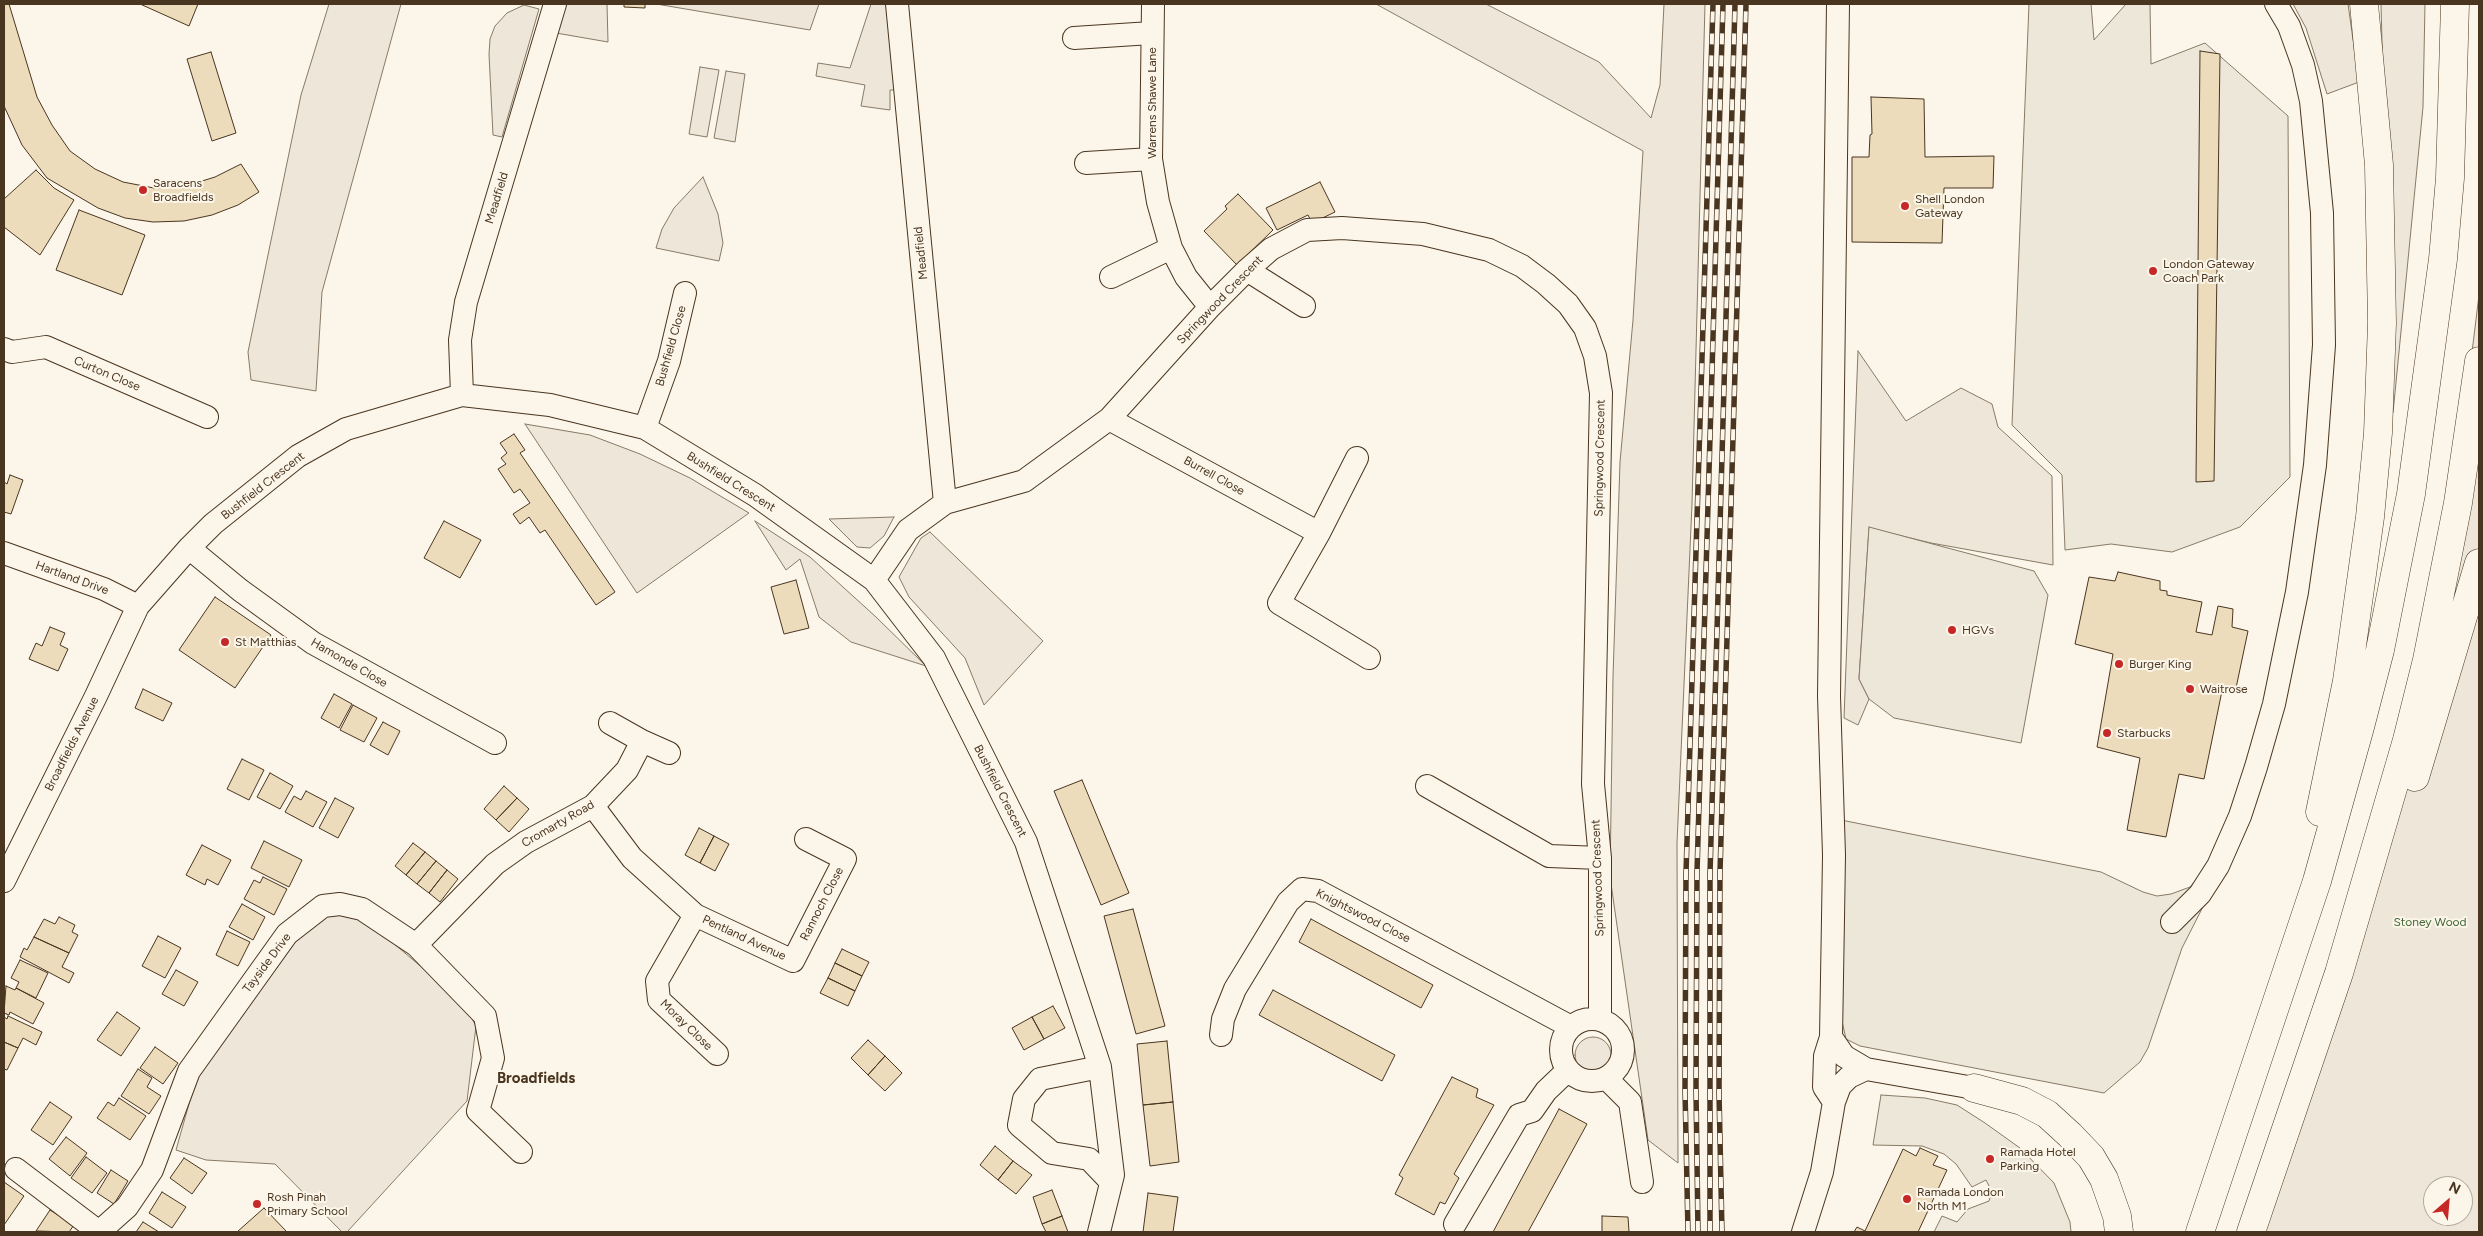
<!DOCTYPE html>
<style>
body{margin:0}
#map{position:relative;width:2483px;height:1236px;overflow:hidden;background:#fbf6e9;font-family:Figtree,sans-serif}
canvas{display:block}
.frame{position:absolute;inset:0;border:5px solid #4a3520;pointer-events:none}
.north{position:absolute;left:2423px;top:1176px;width:50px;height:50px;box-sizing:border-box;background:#fbf6e9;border:1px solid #b4a999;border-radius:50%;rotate:27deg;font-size:14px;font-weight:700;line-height:20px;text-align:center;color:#4a3520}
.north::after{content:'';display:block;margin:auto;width:18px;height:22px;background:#c62828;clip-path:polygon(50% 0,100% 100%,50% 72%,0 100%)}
</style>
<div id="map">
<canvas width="2483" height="1236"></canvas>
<div class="frame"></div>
<div class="north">N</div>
</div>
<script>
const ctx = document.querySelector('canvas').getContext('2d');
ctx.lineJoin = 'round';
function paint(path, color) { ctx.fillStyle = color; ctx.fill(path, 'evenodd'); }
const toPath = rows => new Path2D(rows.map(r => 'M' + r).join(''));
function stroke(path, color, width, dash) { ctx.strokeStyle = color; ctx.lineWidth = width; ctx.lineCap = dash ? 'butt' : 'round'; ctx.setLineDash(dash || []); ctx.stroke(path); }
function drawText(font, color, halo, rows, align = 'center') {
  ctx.font = font + ' Figtree,sans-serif'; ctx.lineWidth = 4; ctx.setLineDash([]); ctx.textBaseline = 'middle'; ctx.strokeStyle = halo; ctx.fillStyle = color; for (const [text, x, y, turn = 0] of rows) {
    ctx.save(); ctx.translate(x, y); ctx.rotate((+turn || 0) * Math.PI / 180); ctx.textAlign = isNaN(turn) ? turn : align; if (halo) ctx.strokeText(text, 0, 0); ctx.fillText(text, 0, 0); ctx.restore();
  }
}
const green = toPath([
 [329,4,401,4,322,292,316,391,251,380,248,352,301,95,329,4],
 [564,4,607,4,608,42,556,33,564,4],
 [656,4,819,4,810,30,656,4],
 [871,4,887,4,895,90,890,90,890,110,861,106,865,85,816,76,818,63,850,68,871,4],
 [1376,4,1486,4,1599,62,1651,118,1660,85,1664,4,1705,4,1692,504,1677,843,1678,1163,1648,1140,1610,877,1613,677,1620,462,1633,320,1643,151,1376,4],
 [2293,4,2348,4,2359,82,2327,94,2306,28,2293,4],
 [2381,4,2425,4,2423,107,2393,413,2384,413,2384,119,2381,4],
 [524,5,539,9,502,137,493,135,489,54,490,39,495,26,507,13,524,5],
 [700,67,719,70,707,137,689,134,700,67],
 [726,71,745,74,735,142,714,138,726,71],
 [703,177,718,214,723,243,719,261,656,248,662,229,674,208,703,177],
 [2479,295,2479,1232,2253,1232,2438,630,2479,295],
 [2433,1186,2463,1186,2463,1216,2433,1216,2433,1186],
 [1858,351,1906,421,1961,388,1992,404,1998,427,2052,476,2053,565,1931,543,1869,528,1859,679,1869,699,1858,725,1844,718,1858,351],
 [525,424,590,435,640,454,690,478,749,513,637,593,525,424],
 [894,517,884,536,870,548,857,547,829,519,894,517],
 [755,521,810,557,876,617,926,666,851,642,819,617,800,559,786,570,755,521],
 [930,532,1043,641,984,705,965,658,909,597,899,577,921,538,930,532],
 [343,913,374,927,462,1001,476,1026,467,1101,347,1232,342,1232,275,1164,206,1160,176,1150,196,1079,312,919,343,913],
 '1575 1055a18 18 0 1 1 36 0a18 18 0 1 1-36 0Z'
]);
const parking = toPath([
 [2029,4,2091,4,2094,40,2126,4,2150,4,2151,64,2205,43,2288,116,2290,477,2240,527,2172,552,2111,544,2065,550,2062,475,2012,425,2029,4],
 [1869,527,2034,571,2048,595,2021,743,1894,718,1869,699,1859,679,1869,527],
 [1841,820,2101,872,2143,892,2157,896,2171,894,2190,887,2197,879,2212,889,2182,948,2148,1048,2140,1062,2104,1093,1860,1046,1846,1039,1841,1017,1841,820],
 [1881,1095,1925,1098,1957,1105,1985,1123,2020,1148,2054,1183,2070,1222,2071,1232,1934,1232,1942,1216,1957,1222,1968,1209,1989,1201,1992,1192,1986,1180,1972,1187,1956,1164,1944,1154,1922,1146,1873,1145,1881,1095]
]);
const building = toPath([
 [4,4,9,4,37,97,52,125,70,151,95,169,123,182,154,188,186,186,215,177,241,164,259,192,238,205,212,215,184,221,153,222,125,218,98,208,47,178,22,145,4,106,4,4],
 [140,4,198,4,189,26,140,4],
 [624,4,645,4,645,8,624,7,624,4],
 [2200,51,2220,54,2214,481,2196,482,2200,51],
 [211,52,236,133,212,141,187,59,211,52],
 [1871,97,1924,99,1925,157,1994,156,1993,188,1944,188,1942,243,1852,242,1852,157,1869,157,1870,135,1872,134,1871,97],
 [36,170,54,188,74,200,40,255,4,227,4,199,36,170],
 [1320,182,1335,212,1312,223,1308,215,1277,230,1266,208,1320,182],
 [1238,194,1273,230,1237,265,1204,231,1227,209,1225,206,1238,194],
 [79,210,145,235,122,295,56,270,79,210],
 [514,434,525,450,520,453,615,592,596,605,545,530,540,533,529,517,520,524,513,514,530,503,520,489,514,493,498,469,506,464,501,458,507,453,500,443,514,434],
 [10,475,23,480,11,514,4,512,4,482,7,484,10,475],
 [444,521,481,540,460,578,424,558,444,521],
 [2118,572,2160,581,2160,590,2167,591,2167,595,2202,602,2196,632,2212,635,2218,606,2233,609,2232,627,2248,631,2236,688,2223,686,2204,779,2179,774,2166,837,2127,830,2140,758,2097,747,2113,654,2075,644,2089,577,2115,581,2118,572],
 [796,580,809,628,784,634,771,587,796,580],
 [215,597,271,635,235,688,179,650,215,597],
 [50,627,65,633,60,645,68,649,58,671,29,659,36,643,42,646,50,627],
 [143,689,172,703,163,721,135,708,143,689],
 [334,694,352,704,339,728,321,718,334,694],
 [353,705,377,718,364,742,340,730,353,705],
 [383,722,400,731,388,755,370,745,383,722],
 [242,759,264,770,249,800,227,789,242,759],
 [270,773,293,786,280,809,257,797,270,773],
 [1082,780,1129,893,1101,905,1054,791,1082,780],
 [504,786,517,798,496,820,484,809,504,786],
 [306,791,327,802,313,827,285,812,294,796,301,800,306,791],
 [335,798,354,808,338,838,319,828,335,798],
 [517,798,529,809,509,832,496,820,517,798],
 [699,828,714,836,700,863,685,855,699,828],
 [714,836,729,844,715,871,700,863,714,836],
 [264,841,302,860,289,887,251,868,264,841],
 [413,843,425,852,406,875,395,866,413,843],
 [202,845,231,860,218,885,207,879,205,885,186,875,202,845],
 [425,852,436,861,417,884,406,875,425,852],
 [436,861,447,870,429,893,417,884,436,861],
 [447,870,458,879,440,902,429,893,447,870],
 [263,877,287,889,274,915,244,899,254,880,260,883,263,877],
 [242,904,265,917,253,940,229,927,242,904],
 [1133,909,1165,1026,1136,1034,1104,916,1133,909],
 [59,917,75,925,72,932,78,935,69,953,34,937,44,919,55,924,59,917],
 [1311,919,1433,985,1421,1008,1299,942,1311,919],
 [227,931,250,942,238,966,216,955,227,931],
 [158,936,181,948,165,978,142,966,158,936],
 [34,937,69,953,62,967,74,973,69,983,20,957,24,948,27,950,34,937],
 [842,949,869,962,862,976,835,963,842,949],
 [20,960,48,973,36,998,16,988,19,982,11,978,20,960],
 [835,963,862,976,855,991,828,978,835,963],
 [176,970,198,982,184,1006,162,994,176,970],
 [828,978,855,991,848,1006,820,993,828,978],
 [6,986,15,990,16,988,44,1003,33,1024,10,1012,9,1015,4,1013,6,986],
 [1273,990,1395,1055,1382,1081,1259,1015,1273,990],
 [1053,1006,1065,1028,1044,1039,1032,1017,1053,1006],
 [117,1012,140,1028,121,1056,97,1040,117,1012],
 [8,1016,42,1032,36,1045,23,1038,18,1048,4,1042,4,1017,7,1019,8,1016],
 [1032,1017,1044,1039,1024,1050,1012,1028,1032,1017],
 [868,1040,885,1056,868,1075,851,1058,868,1040],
 [1167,1041,1173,1102,1143,1105,1137,1044,1167,1041],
 [4,1042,18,1048,7,1070,4,1069,4,1042],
 [155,1047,178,1063,163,1084,140,1068,155,1047],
 [885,1056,902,1073,885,1091,868,1075,885,1056],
 [138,1069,152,1078,147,1087,161,1096,149,1114,121,1096,138,1069],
 [1452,1077,1478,1089,1476,1097,1494,1105,1454,1174,1459,1178,1445,1204,1440,1202,1434,1215,1395,1194,1403,1178,1399,1175,1452,1077],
 [119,1098,146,1116,130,1140,97,1118,108,1102,114,1106,119,1098],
 [50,1102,72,1117,53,1145,31,1130,50,1102],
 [1173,1102,1179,1162,1150,1166,1143,1105,1173,1102],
 [1559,1109,1587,1124,1528,1232,1493,1232,1559,1109],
 [66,1137,87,1153,70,1176,49,1159,66,1137],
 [995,1146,1013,1161,998,1180,980,1165,995,1146],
 [1920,1148,1938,1156,1933,1165,1947,1170,1918,1232,1854,1232,1857,1227,1865,1231,1903,1149,1916,1156,1920,1148],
 [86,1157,107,1173,92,1193,71,1178,86,1157],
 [184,1158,207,1173,192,1194,170,1178,184,1158],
 [1013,1161,1032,1175,1016,1194,998,1180,1013,1161],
 [111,1170,128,1181,114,1204,97,1193,111,1170],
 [4,1182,24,1196,4,1225,4,1182],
 [1052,1190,1062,1216,1042,1224,1033,1197,1052,1190],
 [162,1192,186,1207,172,1228,149,1213,162,1192],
 [1148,1193,1178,1197,1173,1232,1143,1232,1148,1193],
 [264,1208,287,1232,237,1232,264,1208],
 [50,1210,74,1225,69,1232,36,1231,50,1210],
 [1062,1216,1068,1232,1046,1232,1042,1224,1062,1216],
 [1602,1216,1628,1217,1629,1232,1602,1232,1602,1216],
 [143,1222,159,1232,136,1232,143,1222]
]);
const minor = toPath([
 [897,4,945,503],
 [1153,4,1151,159,1158,202,1171,248,1186,277,1210,307],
 [1074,38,1151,33],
 [1086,163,1151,159],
 [1247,270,1304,306],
 [1111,277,1171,248],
 [4,349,12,352,46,347,207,417],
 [462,395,460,340,466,302,555,4],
 [1109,419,1319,533],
 [645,428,669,361,685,293],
 [1357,458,1319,533,1279,603,1369,658],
 [189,548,240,590,313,643,495,743],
 [4,553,104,589,138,606],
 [874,580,908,530,945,503,1024,481,1109,419,1210,307,1247,270,1271,249,1307,230,1342,228,1423,234,1489,250,1522,266,1546,284,1568,304,1585,328,1595,356,1601,393,1593,784,1600,858,1600,1020],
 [642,741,669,753],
 [1427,786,1549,856,1600,858],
 [593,806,632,858,695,915,793,961,845,859,806,839],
 [4,881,96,696,138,606,189,548,213,524,298,456,346,429,462,395,550,405,645,428,755,495,874,580,934,658,1026,842,1100,1067,1113,1175,1099,1232],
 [695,915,657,981,659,1000,717,1054],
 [2172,922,2200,894,2218,866,2240,816,2256,767,2274,704,2297,592,2315,465,2324,345,2322,213,2311,101,2303,65,2289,26,2276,4],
 [416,945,495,864,526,842,593,806,627,770,642,741,610,723],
 '1561 1050a31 31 0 1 1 62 0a31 31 0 1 1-62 0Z',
 [1221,1035,1223,1019,1235,989,1288,902,1302,889,1318,891,1571,1027],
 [1831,1037,1844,1056,1866,1069,1974,1088],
 [1100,1067,1040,1079,1024,1099,1019,1125,1052,1153,1089,1159,1111,1182],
 [1606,1078,1630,1102,1642,1182],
 [1834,1102,1824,1087,1825,1056,1831,1037,1833,918,1834,855,1829,696,1838,4],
 [16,1169,99,1232,127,1207,152,1170,189,1071,287,934,323,906,340,904,362,909,416,945,485,1016,493,1058,478,1111,521,1152],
 [1455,1224,1519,1115,1532,1111,1546,1091,1568,1070],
 [1803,1232,1822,1172,1834,1102,1840,1086,1849,1077,1866,1069]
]);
const highway = toPath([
 [2415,777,2479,563],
 [2320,812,2347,681,2370,517,2378,433,2382,323,2379,165,2364,4],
 [1974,1088,2022,1101,2047,1114,2070,1135,2091,1157,2104,1179,2117,1216,2119,1232],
 [2200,1232,2317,881,2360,727,2380,650,2411,494,2443,259,2450,178,2455,4],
 [2251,1232,2339,973,2407,740,2427,660,2458,503,2479,361]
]);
const rail = toPath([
 [1688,1232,1685,1090,1686,873,1713,4],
 [1698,1232,1696,1090,1697,872,1723,4],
 [1710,1232,1710,874,1735,4],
 [1722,1232,1719,1093,1720,872,1746,4]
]);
const markers = [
 [143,190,5,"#c62828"],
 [1905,206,5,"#c62828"],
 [2153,271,5,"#c62828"],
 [1952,630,5,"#c62828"],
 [225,642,5,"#c62828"],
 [2119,664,5,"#c62828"],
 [2190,689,5,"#c62828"],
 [2107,733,5,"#c62828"],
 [1990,1159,5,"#c62828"],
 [1907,1199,5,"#c62828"],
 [257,1204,5,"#c62828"]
];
const streetNames = [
 ["Warrens Shawe Lane",1152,103,-90],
 ["Meadfield",497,198,-73],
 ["Meadfield",921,253,-96],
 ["Springwood Crescent",1220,300,-46],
 ["Bushfield Close",671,346,-74],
 ["Curton Close",107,374,23],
 ["Springwood Crescent",1600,458,-89],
 ["Burrell Close",1214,476,29],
 ["Bushfield Crescent",731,482,32],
 ["Bushfield Crescent",263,486,-38],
 ["Hartland Drive",72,578,20],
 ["Hamonde Close",349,663,30],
 ["Broadfields Avenue",72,744,-63],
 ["Bushfield Crescent",1000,791,63],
 ["Cromarty Road",558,824,-30],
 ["Springwood Crescent",1598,878,-92],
 ["Rannoch Close",822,904,-63],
 ["Knightswood Close",1363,916,27],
 ["Pentland Avenue",744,938,25],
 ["Tayside Drive",267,963,-53],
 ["Moray Close",686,1025,44]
];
const poiNames = [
 ["Saracens",153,183],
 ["Broadfields",153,197],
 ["Shell London",1915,199],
 ["Gateway",1915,213],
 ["London Gateway",2163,264],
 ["Coach Park",2163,278],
 ["HGVs",1962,630],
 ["St Matthias",235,642],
 ["Burger King",2129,664],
 ["Waitrose",2200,689],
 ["Starbucks",2117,733],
 ["Ramada Hotel",2000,1152],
 ["Parking",2000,1166],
 ["Ramada London",1917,1192],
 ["North M1",1917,1206],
 ["Rosh Pinah",267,1197],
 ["Primary School",267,1211]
];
const parkNames = [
 ["Stoney Wood",2430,922]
];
const quarterNames = [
 ["Broadfields",536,1079]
];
paint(green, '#ede6d9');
stroke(green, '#887966', 1);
paint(parking, '#ede7d9');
stroke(parking, '#887966', 1);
paint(building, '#ecdcbc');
stroke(building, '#4a3520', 1);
stroke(minor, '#4a3520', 24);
stroke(highway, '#4a3520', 29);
stroke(minor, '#fbf6e9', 22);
stroke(highway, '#fbf6e9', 28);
stroke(rail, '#4a3520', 5.5);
stroke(rail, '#fbf6e9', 4, [11]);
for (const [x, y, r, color] of markers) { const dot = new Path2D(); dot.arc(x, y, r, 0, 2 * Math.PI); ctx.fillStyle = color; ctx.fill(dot); stroke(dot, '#fbf6e9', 2); }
drawText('12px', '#4a3520', '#fbf6e9', streetNames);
drawText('12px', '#4a3520', '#fbf6e9', poiNames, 'left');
drawText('12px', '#436837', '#fbf6e9', parkNames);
drawText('bold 15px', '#4a3520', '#fbf6e9', quarterNames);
</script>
